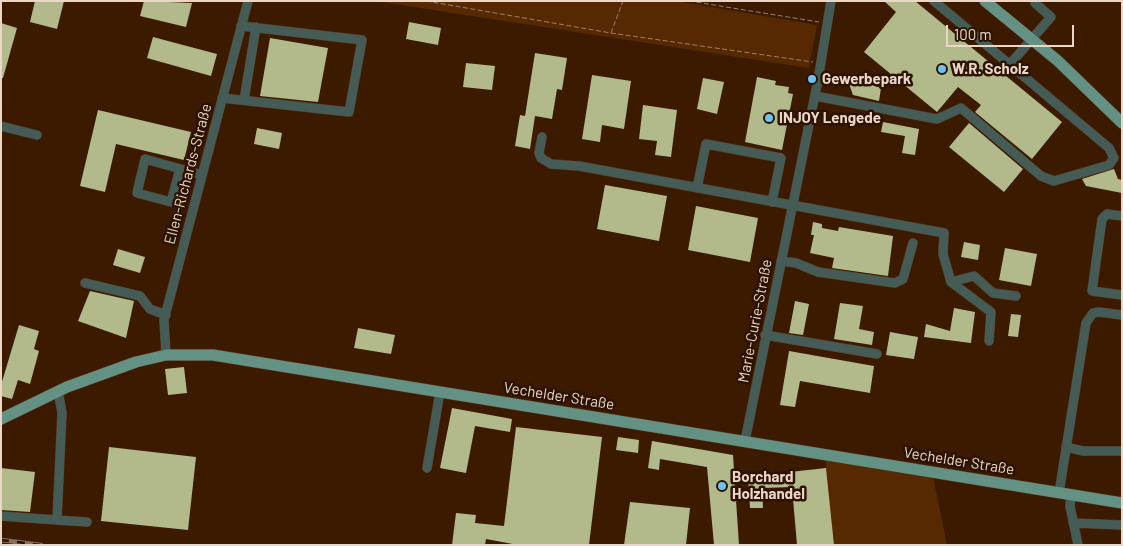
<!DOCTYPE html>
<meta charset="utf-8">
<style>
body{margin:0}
#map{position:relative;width:1123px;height:546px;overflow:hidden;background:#3b1a00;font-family:Barlow,sans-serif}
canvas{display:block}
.frame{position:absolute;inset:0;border:2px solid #ecd6c7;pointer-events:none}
.scale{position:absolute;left:946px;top:25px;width:128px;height:22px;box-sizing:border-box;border:2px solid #ecd6c7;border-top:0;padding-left:6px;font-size:15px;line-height:18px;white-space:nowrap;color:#ecd6c7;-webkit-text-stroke:4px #2c1301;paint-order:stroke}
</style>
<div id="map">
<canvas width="1123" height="546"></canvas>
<div class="frame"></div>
<div class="scale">100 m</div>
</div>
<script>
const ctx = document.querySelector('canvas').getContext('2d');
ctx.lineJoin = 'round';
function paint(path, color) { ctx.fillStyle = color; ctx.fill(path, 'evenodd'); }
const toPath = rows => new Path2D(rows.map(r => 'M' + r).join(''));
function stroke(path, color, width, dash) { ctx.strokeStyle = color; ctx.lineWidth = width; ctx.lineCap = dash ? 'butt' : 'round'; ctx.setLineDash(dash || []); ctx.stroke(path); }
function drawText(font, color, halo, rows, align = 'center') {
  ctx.font = font + ' Barlow,sans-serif'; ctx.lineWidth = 5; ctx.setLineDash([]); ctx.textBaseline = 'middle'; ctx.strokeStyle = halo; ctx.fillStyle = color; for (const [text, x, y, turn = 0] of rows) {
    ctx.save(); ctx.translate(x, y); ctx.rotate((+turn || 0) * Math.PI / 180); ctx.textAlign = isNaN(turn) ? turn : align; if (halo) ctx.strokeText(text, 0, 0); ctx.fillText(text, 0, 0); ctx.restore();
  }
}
const green = toPath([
 [375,1,676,1,817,25,809,68],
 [833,456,932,472,947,545,834,545,826,468,826,461]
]);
const building = toPath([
 [35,1,64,1,57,29,30,22],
 [144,1,192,3,186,27,140,16],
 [884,1,915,1,1062,122,1032,159,975,112,981,105,958,87,937,112,864,52,896,12],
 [409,22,441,28,438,45,406,39],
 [1,23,17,28,3,78,1,78],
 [153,37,217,54,211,76,147,58],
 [270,38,328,48,318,102,260,96],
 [535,53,567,58,562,90,557,89,552,119,535,116,530,149,515,146,520,115,525,116],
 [466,63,495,66,492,90,463,87],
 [592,75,631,81,624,129,602,125,600,142,582,139],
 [867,75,872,85,881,88,879,101,853,95,848,81],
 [757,77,776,81,775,85,789,87,788,93,793,94,782,150,745,142],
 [703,78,724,82,717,114,697,109],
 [643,105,677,110,671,157,655,155,657,141,639,139],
 [98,110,191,132,184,160,116,144,105,192,80,186],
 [883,122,919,129,915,155,902,153,905,136,881,132],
 [969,123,1023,169,1004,192,949,147],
 [257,128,282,133,279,149,254,144],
 [1114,169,1118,179,1122,180,1122,193,1086,186,1082,179],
 [605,185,667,196,659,241,597,229],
 [696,206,758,218,750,262,688,250],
 [813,222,822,224,822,228,838,231,839,227,893,236,888,276,832,268,834,258,810,253,814,235,811,235],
 [964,242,980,245,978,260,961,257],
 [1005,248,1037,254,1031,286,999,280],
 [118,249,145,257,140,273,113,265],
 [90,291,134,301,126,338,78,321],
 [795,301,809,304,803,335,789,333],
 [840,303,863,306,859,329,874,332,872,345,834,339],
 [954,308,975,312,971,343,924,337,926,324,950,331],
 [1011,314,1021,315,1018,337,1008,336],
 [19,325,39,331,34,349,39,351,30,384,18,380,12,399,1,396,1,385],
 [358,328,395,335,391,354,354,348],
 [890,332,918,337,914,359,886,355],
 [789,351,874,366,870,393,800,381,795,407,780,405],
 [184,367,187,393,168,395,165,369],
 [452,408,512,419,510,432,475,426,466,473,440,468],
 [516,427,602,437,589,545,518,545,486,539,485,545,452,545,456,513,476,515,475,523,504,526],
 [618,437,639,440,638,453,616,450],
 [652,441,733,455,739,545,714,545,707,467,660,459,659,470,648,468],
 [109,447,196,457,188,530,101,521],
 [1,468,35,472,30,512,1,510],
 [826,468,834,545,797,545,792,487,762,488,763,508,750,508,748,476,790,474,790,472],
 [630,502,690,508,686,545,624,545]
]);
const path = toPath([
 [426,1,611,33,813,62],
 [689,1,819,22],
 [611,33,623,1]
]);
const minor = toPath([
 [1010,64,1051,17,1035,3,1037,1],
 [815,96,937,119,961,108,1041,176,1054,181,1109,165,1114,158,1109,148,934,1],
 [222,98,349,112,362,40,241,26],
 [244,100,256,27],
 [1,126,37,135],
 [542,137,539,153,541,158,551,164,579,166,944,233,943,254,951,282],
 [180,169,171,202,137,193,145,159,202,175],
 [697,188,706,144,781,158,772,202],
 [1122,216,1107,214,1102,219,1092,291,1122,295],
 [781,261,796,263,818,272,895,283,903,279,913,243],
 [951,282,991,312,989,341],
 [951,282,974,276,993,293,1016,296],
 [85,283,140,296,150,309,166,315],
 [765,335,877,354],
 [166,355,164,320,248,1],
 [745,441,818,80,831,1],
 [1066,447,1083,451,1122,451],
 [427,468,440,392],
 [1059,493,1086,323,1093,313,1099,312,1122,315],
 [1071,495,1070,506,1078,545],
 [1,516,57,520,62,413,58,391],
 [57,520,87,522],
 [1073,523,1122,525]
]);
const major = toPath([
 [985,1,1058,61,1122,123],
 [1,419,67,387,136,362,166,355,213,355,1122,503]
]);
const rail = toPath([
 [1,540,41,545]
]);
const markers = [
 [942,69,5,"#6dc2f3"],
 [812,79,5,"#6dc2f3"],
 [769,118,5,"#6dc2f3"],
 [722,486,5,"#6dc2f3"]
];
const poiNames = [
 ["W.R. Scholz",952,69],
 ["Gewerbepark",822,79],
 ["INJOY Lengede",779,118],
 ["Borchard",732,477],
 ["Holzhandel",732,494]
];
const streetNames = [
 ["Ellen-Richards-Straße",188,174,-75],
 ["Marie-Curie-Straße",755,321,-79],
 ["Vechelder Straße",559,396,9],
 ["Vechelder Straße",959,461,9]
];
paint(green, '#572900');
paint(building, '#b2ba8b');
stroke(minor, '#573820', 10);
stroke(major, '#573820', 12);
stroke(path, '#9b806c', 1, [5, 2.5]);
stroke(minor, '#455b55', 9);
stroke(major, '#639285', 11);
stroke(rail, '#8c705b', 4.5);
stroke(rail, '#2c1301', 2.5, [8]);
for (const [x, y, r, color] of markers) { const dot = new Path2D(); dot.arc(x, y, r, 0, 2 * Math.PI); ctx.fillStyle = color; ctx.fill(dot); stroke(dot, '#2c1301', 2); }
drawText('bold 15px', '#ecd6c7', '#2c1301', poiNames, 'left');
drawText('15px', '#ecd6c7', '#2c1301', streetNames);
</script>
